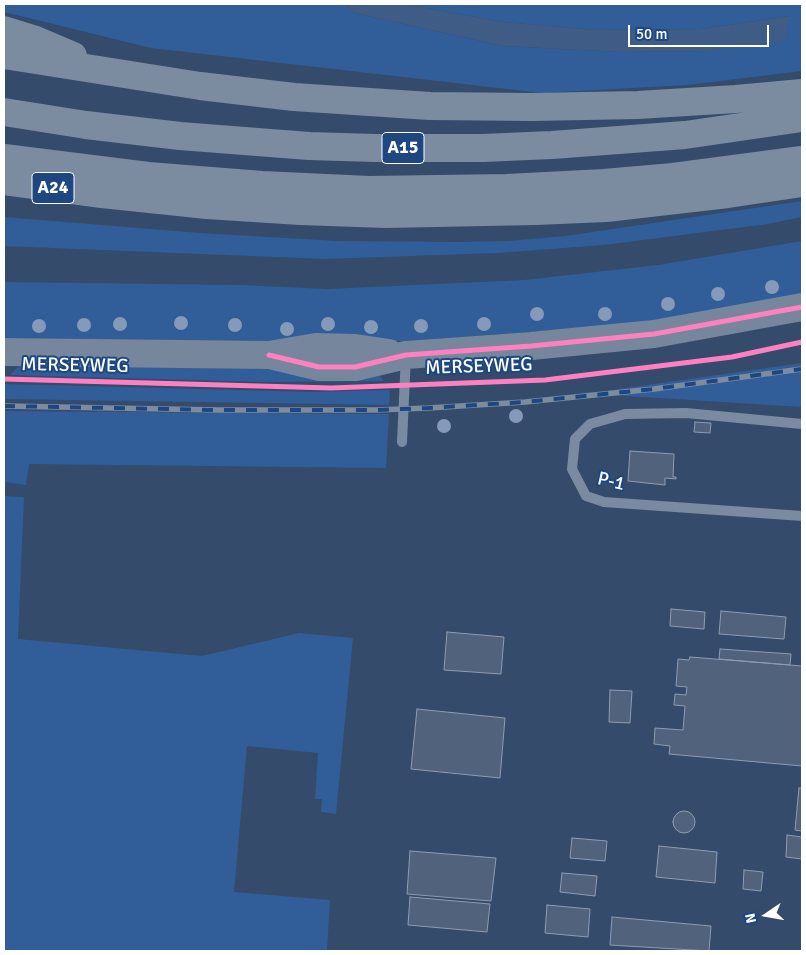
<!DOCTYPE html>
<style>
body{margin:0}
#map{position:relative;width:806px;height:955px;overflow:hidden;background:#344b6b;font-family:Signika,sans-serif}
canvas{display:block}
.frame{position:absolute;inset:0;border:5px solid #fff;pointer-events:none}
.north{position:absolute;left:741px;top:890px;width:50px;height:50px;-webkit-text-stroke:4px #1e4781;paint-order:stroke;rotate:258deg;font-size:14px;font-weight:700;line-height:20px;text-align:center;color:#fff}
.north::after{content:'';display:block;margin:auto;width:18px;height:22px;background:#fff;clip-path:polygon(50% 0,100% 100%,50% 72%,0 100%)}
.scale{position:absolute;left:628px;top:25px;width:141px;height:22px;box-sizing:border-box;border:2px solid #fff;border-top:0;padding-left:6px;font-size:15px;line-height:18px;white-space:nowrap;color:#fff;-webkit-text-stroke:4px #1e4781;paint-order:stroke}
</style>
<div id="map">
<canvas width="806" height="955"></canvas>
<div class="frame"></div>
<div class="north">N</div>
<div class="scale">50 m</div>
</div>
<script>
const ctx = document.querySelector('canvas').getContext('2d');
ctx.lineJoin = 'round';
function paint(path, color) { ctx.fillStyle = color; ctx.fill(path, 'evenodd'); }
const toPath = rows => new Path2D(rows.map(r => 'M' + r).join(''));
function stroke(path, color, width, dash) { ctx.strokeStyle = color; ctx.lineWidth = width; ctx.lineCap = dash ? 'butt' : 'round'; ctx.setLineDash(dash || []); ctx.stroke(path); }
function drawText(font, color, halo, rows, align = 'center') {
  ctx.font = font + ' Signika,sans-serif'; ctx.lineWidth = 4; ctx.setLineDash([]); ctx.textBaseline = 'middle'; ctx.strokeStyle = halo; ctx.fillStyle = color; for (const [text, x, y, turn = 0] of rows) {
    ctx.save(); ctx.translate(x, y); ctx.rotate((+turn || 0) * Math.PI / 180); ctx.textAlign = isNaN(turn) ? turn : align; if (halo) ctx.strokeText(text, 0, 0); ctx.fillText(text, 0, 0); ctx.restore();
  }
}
const green = toPath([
 [4,4,345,4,355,13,503,46,621,52,707,51,789,16,701,29,595,30,503,22,431,9,409,4,802,4,802,71,688,85,542,93,151,48,4,12],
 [802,201,802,217,768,224,604,245,497,253,325,259,4,246,4,217,200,233,338,241,460,242,508,241,565,236],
 [802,241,802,298,694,315,597,327,405,341,297,343,4,338,4,282,242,285,327,289,524,280,658,265],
 [802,363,802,407,578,393,598,392],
 [26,365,186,365,379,375,384,381,269,382,10,375,17,368],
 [4,384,314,392,389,390,390,396,389,405,4,399],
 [4,411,389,414,386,468,29,464,26,485,4,482],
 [4,496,24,497,18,639,202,656,299,633,353,638,336,814,321,812,322,799,315,799,318,753,247,746,234,892,330,900,327,951,4,951]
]);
const water = toPath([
 [345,4,409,4,431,9,503,22,595,30,701,29,789,16,785,41,707,51,621,52,503,46,355,13]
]);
const building = toPath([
 [695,422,711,423,710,433,694,432,695,422],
 [630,451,674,454,673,477,676,477,676,479,665,478,665,485,628,481,630,451],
 [671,609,705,612,704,629,670,626,671,609],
 [721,611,786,617,784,639,719,634,721,611],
 [447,632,504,637,501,674,444,670,447,632],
 [720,649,791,654,790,665,719,659,720,649],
 [690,657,802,666,802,766,669,754,670,746,654,744,655,728,683,730,685,706,674,705,675,694,686,695,687,687,676,686,678,659,689,660,690,657],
 [610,690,632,691,630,723,609,722,610,690],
 [417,709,505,718,500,778,411,769,417,709],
 [799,788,802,788,802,831,795,830,799,788],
 '673 822a11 11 0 1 1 22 0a11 11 0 1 1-22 0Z',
 [787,835,802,837,802,859,786,857,787,835],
 [572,838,607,841,605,861,570,858,572,838],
 [659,846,717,852,715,883,656,877,659,846],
 [410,851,496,858,491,901,407,894,410,851],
 [744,870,763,872,761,891,743,889,744,870],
 [562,873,597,876,595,896,560,892,562,873],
 [410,897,490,904,487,932,408,925,410,897],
 [547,905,590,909,588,937,545,933,547,905],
 [612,917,711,926,709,951,610,945,612,917]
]);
const lane = toPath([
 [802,424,686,413,625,414,590,424,575,439,572,469,586,496,604,502,802,516],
 [402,442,406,355]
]);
const secondary = toPath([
 [4,352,269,355,316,347,355,348,389,353],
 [269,355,319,367,355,367,406,355,531,346,654,334,802,307]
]);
const highway = toPath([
 [4,30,33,39,73,56],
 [4,55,200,86,294,97,430,106,532,107,638,105,736,99,802,93],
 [4,112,86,125,180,136,309,146,375,148,483,148,552,145,685,135,802,118],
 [4,158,148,176,262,185,369,190,507,188,604,183,673,177,802,160],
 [4,181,102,194,207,205,300,211,386,214,535,211,606,208,728,194,802,183]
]);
const rail = toPath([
 [4,406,219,410,376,410,428,408,525,402,654,389,802,369]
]);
const cycleway = toPath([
 [269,355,319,367,355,367,406,355,531,346,654,334,802,307],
 [4,379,331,388,545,380,732,357,802,342]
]);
const trees = [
 [772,287],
 [718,294],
 [668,304],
 [537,314],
 [605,314],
 [181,323],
 [120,324],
 [328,324],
 [484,324],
 [84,325],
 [235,325],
 [39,326],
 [421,326],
 [371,327],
 [287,329],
 [516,416],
 [444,426]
];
const shields = [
 [403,148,42],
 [53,188,42]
];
const shieldNames = [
 ["A15",403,148],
 ["A24",53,188]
];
const streetNames = [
 ["MERSEYWEG",75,366,1],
 ["MERSEYWEG",479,367,-2],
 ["P-1",611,482,13]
];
paint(green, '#315d98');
paint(water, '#3e5c85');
paint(building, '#50627c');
stroke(building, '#8e9caf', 1);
stroke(lane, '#7a8ba1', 10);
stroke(secondary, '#75869d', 28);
stroke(highway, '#7b8ca1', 28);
stroke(rail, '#7b8ca1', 5.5);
stroke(rail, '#1e4781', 4, [11]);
stroke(cycleway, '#ff80c0', 5);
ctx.fillStyle = '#859ab8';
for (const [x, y] of trees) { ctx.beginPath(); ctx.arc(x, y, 7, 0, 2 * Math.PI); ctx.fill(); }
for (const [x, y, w] of shields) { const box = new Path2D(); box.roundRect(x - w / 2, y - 15.5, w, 31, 4); ctx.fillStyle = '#1e4781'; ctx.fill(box); stroke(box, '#fff', 1); }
drawText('bold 18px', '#fff', null, shieldNames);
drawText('19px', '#fff', '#1e4781', streetNames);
</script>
